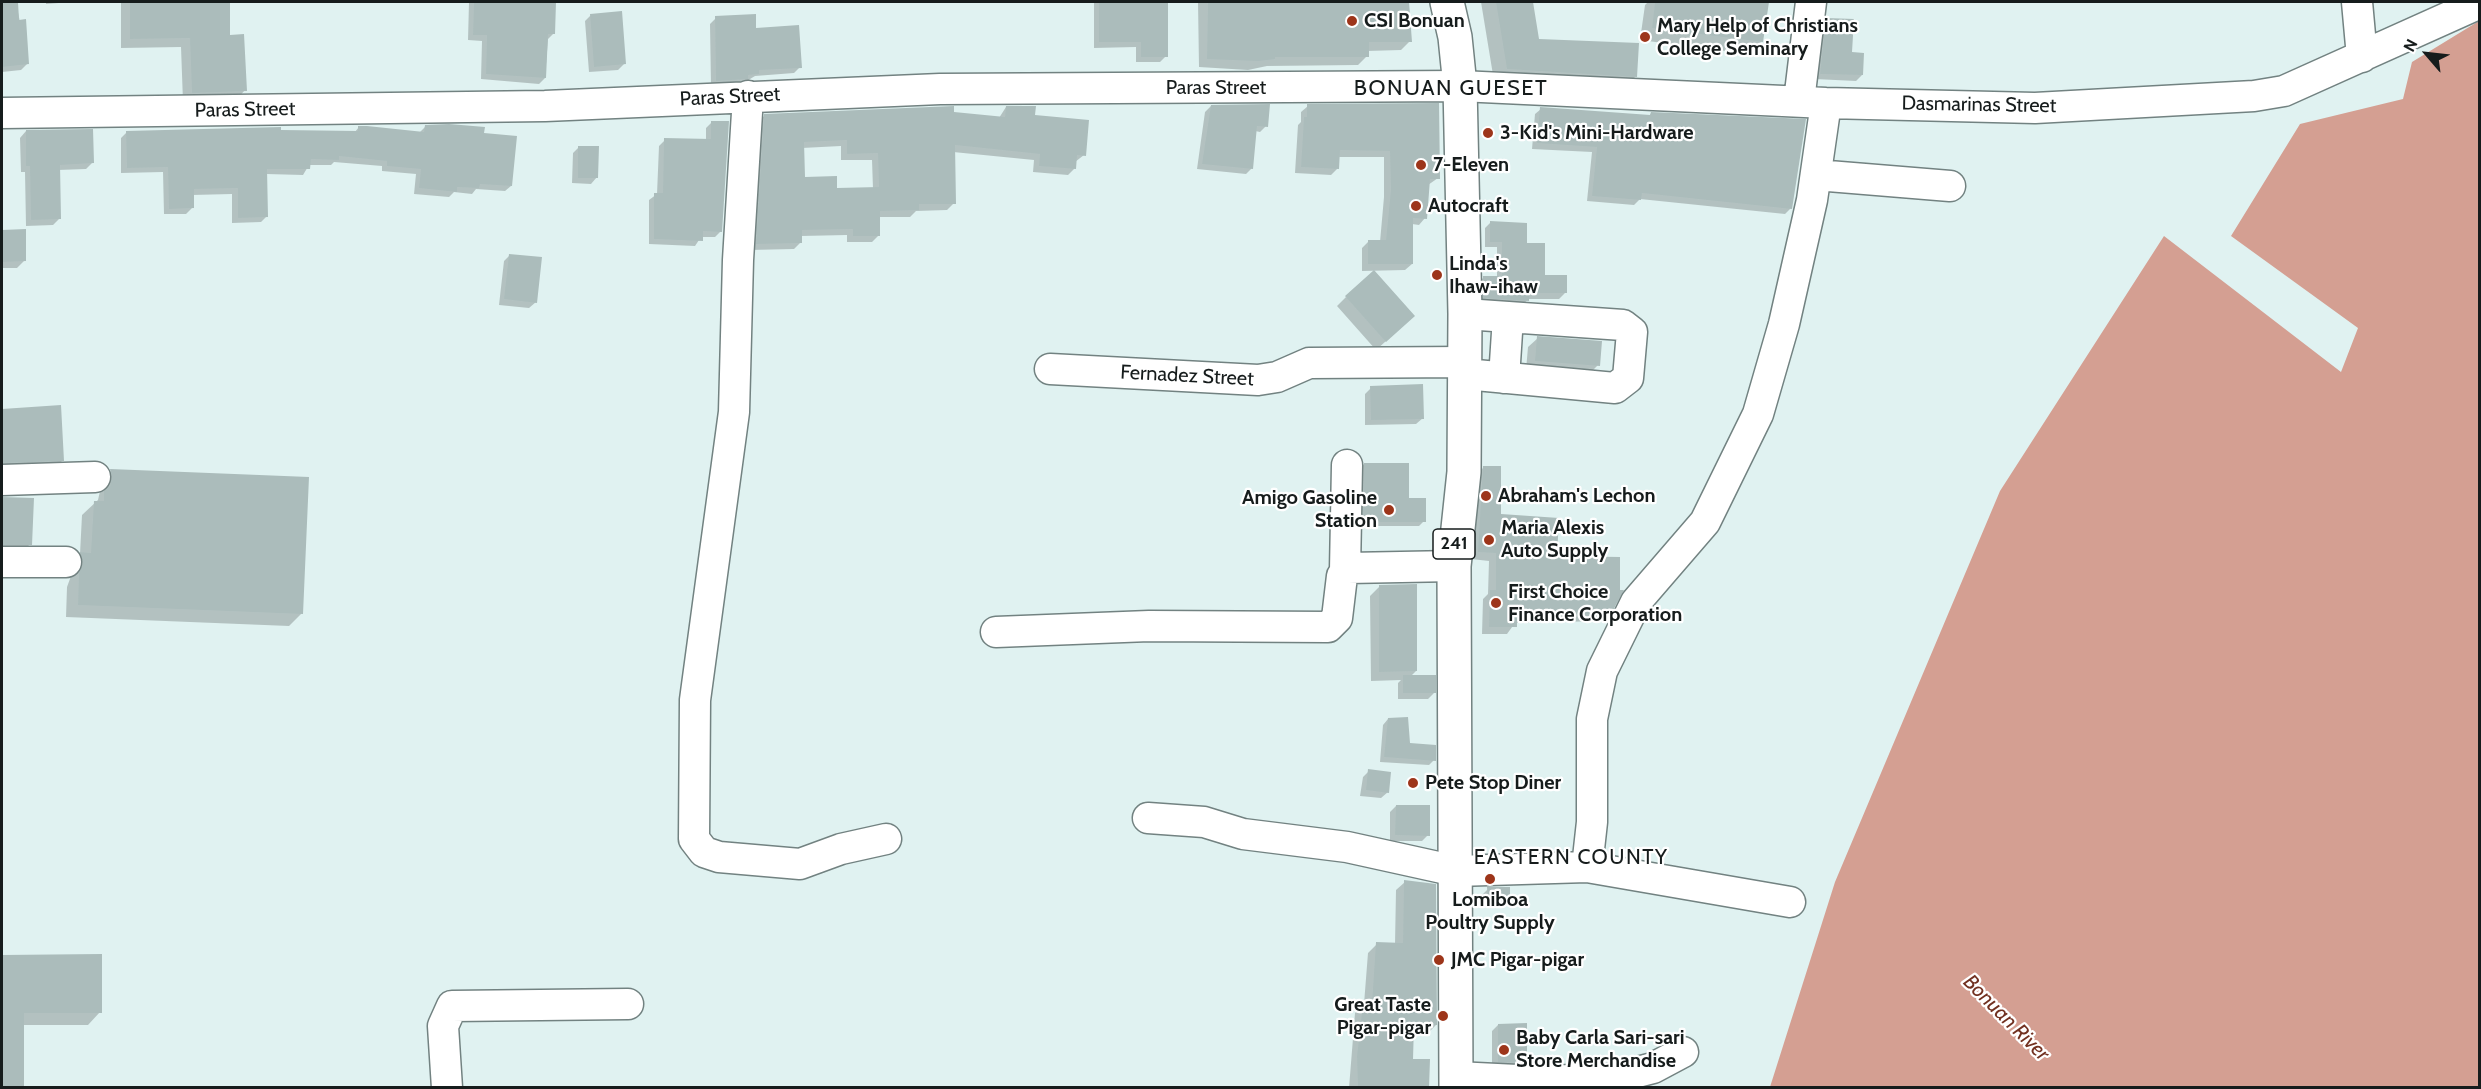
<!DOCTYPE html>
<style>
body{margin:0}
#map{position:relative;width:2481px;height:1089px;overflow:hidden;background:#e0f2f1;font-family:Cabin,sans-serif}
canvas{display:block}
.frame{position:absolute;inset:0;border:3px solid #161c1c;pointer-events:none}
.north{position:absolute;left:2397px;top:24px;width:60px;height:60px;-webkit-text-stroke:4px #fff;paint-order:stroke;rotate:298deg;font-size:16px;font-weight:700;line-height:24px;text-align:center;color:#161c1c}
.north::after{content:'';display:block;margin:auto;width:21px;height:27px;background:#161c1c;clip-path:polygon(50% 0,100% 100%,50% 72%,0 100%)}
</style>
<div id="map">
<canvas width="2481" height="1089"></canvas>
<div class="frame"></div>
<div class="north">N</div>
</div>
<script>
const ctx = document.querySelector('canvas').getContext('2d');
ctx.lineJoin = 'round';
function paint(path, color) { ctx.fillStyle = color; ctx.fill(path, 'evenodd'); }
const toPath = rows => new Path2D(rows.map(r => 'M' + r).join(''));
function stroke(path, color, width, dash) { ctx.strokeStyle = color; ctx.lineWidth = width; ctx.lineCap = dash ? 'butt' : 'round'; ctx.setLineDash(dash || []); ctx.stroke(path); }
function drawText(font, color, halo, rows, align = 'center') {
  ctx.font = font + ' Cabin,sans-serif'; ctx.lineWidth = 4.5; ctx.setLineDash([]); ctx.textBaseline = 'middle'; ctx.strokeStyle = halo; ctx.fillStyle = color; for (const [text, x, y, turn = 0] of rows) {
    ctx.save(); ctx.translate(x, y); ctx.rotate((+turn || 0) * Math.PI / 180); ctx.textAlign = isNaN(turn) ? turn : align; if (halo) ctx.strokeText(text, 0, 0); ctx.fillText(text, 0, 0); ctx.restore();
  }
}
const water = toPath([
 [2479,21,2479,1087,1770,1087,1835,882,2000,491,2164,236,2341,372,2358,328,2231,236,2300,124,2403,99,2412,62]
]);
const shadow = toPath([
 [2,2,16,2,28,63,21,70,2,72],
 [46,2,72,2,46,4],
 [121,2,228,2,228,37,245,90,236,100,183,102,181,47,121,48],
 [469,2,555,2,554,33,548,39,545,78,539,84,481,79,482,41,468,40],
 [1094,2,1168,2,1166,56,1160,62,1136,62,1136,47,1094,48],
 [1198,2,1407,2,1410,41,1401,50,1367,51,1367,56,1358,65,1267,66,1248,70,1199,67],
 [1481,2,1531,2,1538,40,1636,76,1623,89,1494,81],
 [1648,2,1767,2,1762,41,1749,54,1640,40,1645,5],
 [591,15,624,64,618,70,589,72,585,21],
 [716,18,755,29,800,67,794,73,755,76,740,85,711,87,710,24],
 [1827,19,1862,75,1856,81,1814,79,1821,25],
 [1437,105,1438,178,1428,185,1425,218,1419,225,1412,224,1412,264,1405,270,1362,271,1362,248,1368,242,1380,242,1384,197,1384,157,1339,157,1338,168,1331,175,1295,173,1298,125,1301,122,1301,112,1308,106],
 [1211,106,1266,126,1260,132,1255,131,1252,168,1246,174,1197,169,1205,112],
 [1006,107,1033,116,1084,155,1075,162,1075,168,1068,175,1033,172,1034,160,953,152,954,203,947,210,916,211,910,217,879,217,879,235,872,242,847,242,847,235,801,236,801,242,794,249,750,250,758,122,765,115,953,114,999,118],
 [841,146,841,160,872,160,873,189,835,189,804,179,802,148],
 [1541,109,1649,116,1651,114,1791,208,1785,214,1640,199,1634,205,1587,201,1592,152,1532,149,1535,114],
 [712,122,721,231,715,237,701,237,695,246,649,244,649,200,657,194,659,146,665,140,706,141,706,128],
 [426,126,482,135,511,186,505,191,476,189,472,194,454,192,449,197,414,194,416,174,382,171,382,166,334,162,331,165,309,165,303,175,266,174,267,216,261,222,232,223,232,194,192,195,192,208,186,214,164,214,163,172,121,173,121,138,127,132,354,133,359,127,419,133],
 [26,131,92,163,86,169,58,170,59,219,53,225,26,226,25,172,21,172,20,138],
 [579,147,597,177,591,184,572,183,573,153],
 [1491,222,1543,276,1565,293,1559,299,1528,299,1522,306,1478,303,1478,283,1484,277,1497,277,1497,247,1485,247,1485,228],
 [2,231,24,231,25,260,17,268,2,268],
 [510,255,536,302,529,308,499,305,504,261],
 [1346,297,1404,325,1376,350,1337,306],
 [1538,338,1598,365,1589,374,1526,370,1528,347],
 [1371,388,1423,418,1416,424,1365,425,1365,394],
 [60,407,63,460,50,473,2,476,2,411],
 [1364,464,1408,499,1424,521,1419,526,1359,526,1360,469],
 [1483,468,1499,515,1555,558,1610,613,1602,621,1515,623,1507,634,1482,634,1483,599,1488,594,1489,561,1471,559,1476,476],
 [111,471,302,613,289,626,66,617,67,587,71,576,68,566,80,554,82,515,98,500,100,491,98,483],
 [2,498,32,499,30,544,18,557,2,557],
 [1380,586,1416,671,1410,677,1434,693,1428,699,1398,699,1398,683,1401,680,1371,681,1370,596],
 [1388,719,1408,744,1434,760,1429,765,1380,762,1383,725],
 [1369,771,1388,792,1381,798,1360,796,1363,777],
 [1396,806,1428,835,1422,841,1390,841,1390,812],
 [1405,882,1436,1025,1427,1034,1412,1033,1411,1060,1427,1088,1349,1088,1355,1013,1364,1004,1368,953,1377,944,1395,944,1396,890],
 [1488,889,1509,897,1503,903,1482,904,1482,895],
 [100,956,100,1012,88,1025,22,1025,23,1088,2,1088,2,957],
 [1498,1025,1526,1063,1520,1069,1492,1067,1492,1031]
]);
const building = toPath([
 [18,2,19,20,26,19,29,64,2,67,2,3],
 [130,2,230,2,230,35,244,34,247,91,192,93,190,38,130,39],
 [474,2,556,2,555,34,548,34,546,78,486,74,487,35,473,35],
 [1099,2,1168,2,1168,57,1141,57,1141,42,1099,42],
 [1208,2,1409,2,1412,42,1369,42,1369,57,1275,57,1275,59,1258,61,1207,59],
 [1496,2,1533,2,1539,39,1639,43,1637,77,1507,69],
 [1655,2,1769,2,1763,42,1652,28],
 [622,11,626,64,594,67,590,14],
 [756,14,756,28,799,25,802,68,759,70,759,74,748,75,748,79,716,81,715,16],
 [1826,18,1854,19,1852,52,1864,53,1863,75,1820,74],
 [1439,103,1440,179,1430,179,1427,219,1413,218,1413,264,1368,264,1368,240,1386,240,1391,189,1390,151,1340,150,1339,169,1301,167,1304,117,1307,117,1307,104],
 [1270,104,1268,127,1257,126,1253,169,1202,164,1211,105],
 [954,106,954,112,1005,117,1006,106,1036,106,1035,115,1089,120,1086,156,1077,155,1076,169,1039,166,1040,154,955,145,956,204,919,204,919,210,880,211,880,236,853,236,853,229,802,230,802,243,756,244,764,114],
 [847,140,847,154,878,153,879,187,837,188,837,176,805,177,804,142],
 [1540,107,1650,115,1651,112,1806,119,1792,209,1642,193,1641,200,1592,196,1597,147,1537,143],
 [711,121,729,121,722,232,703,231,703,241,654,239,654,193,663,193,664,138,711,139],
 [449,124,485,127,484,133,517,136,512,186,480,184,479,188,457,187,457,192,419,188,421,169,387,166,387,161,339,156,339,160,311,159,310,169,267,169,268,217,238,218,238,188,194,189,194,208,169,209,168,167,127,168,126,131,281,127,281,130,358,131,358,126,367,126,424,132,425,125],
 [93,129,94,163,60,165,61,219,31,220,30,166,26,166,26,130],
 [578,146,599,146,598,178,578,178],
 [1490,221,1527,223,1527,243,1545,243,1545,275,1567,275,1567,293,1529,293,1529,301,1483,298,1483,276,1502,276,1502,242,1490,242],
 [26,229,26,261,2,262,2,230],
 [509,254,542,257,537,303,504,299],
 [1374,270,1415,316,1386,342,1345,296],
 [1537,336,1602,341,1600,366,1535,361],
 [1423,384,1424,419,1371,420,1370,386],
 [61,405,64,461,2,463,2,409],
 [1364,463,1409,463,1409,498,1426,498,1426,522,1363,522],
 [1483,466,1501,466,1501,514,1559,518,1557,556,1620,557,1620,590,1624,590,1611,614,1517,616,1517,627,1489,627,1490,590,1496,590,1496,553,1478,552],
 [110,469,309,477,303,614,78,605,79,573,83,563,80,552,91,553,94,501,104,501,104,491,110,486,112,477],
 [2,497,34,498,32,545,2,545],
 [1417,584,1417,671,1379,672,1379,585],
 [1403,675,1436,675,1436,693,1403,693],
 [1408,717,1410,743,1436,745,1436,761,1384,757,1388,718],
 [1368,769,1391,772,1389,793,1366,790],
 [1396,805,1430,805,1430,836,1395,835],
 [1404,880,1436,884,1437,1025,1414,1025,1413,1059,1430,1059,1429,1088,1358,1088,1357,1056,1363,1003,1372,1003,1376,942,1403,943],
 [1487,887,1510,887,1510,898,1488,899],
 [102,954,102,1013,24,1013,24,1088,2,1088,2,955],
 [1527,1023,1527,1063,1498,1062,1498,1024]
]);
const minor = toPath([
 [2357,2,2362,57],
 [748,96,738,260,734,412,695,700,694,839,704,852,719,857,800,864,841,849,886,839],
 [1799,101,1811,2],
 [2,113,545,106,940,89,1460,86,1826,103,2035,108,2254,96,2284,91,2480,3],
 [1816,175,1950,186],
 [1465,314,1623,325,1632,332,1628,378,1615,388,1465,374],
 [1050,369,1258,380,1277,377,1309,363,1465,362],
 [1504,378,1508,317],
 [2,480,95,477],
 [2,562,66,562],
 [1345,570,1347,465],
 [996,632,1149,626,1328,627,1337,618,1342,576,1348,568,1454,566],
 [1148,818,1204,822,1243,834,1347,847,1456,871,1587,867,1592,822,1592,719,1602,671,1636,602,1705,522,1758,414,1784,324,1812,200,1826,103],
 [1587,867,1790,902],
 [1456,1077,1538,1081,1610,1079,1653,1068,1683,1052],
 [447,1088,443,1026,452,1006,628,1004]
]);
const major = toPath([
 [1447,2,1455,37,1460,86,1465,314,1464,472,1454,566,1456,1088]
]);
const markers = [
 [1352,21,6,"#9d351a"],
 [1645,37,6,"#9d351a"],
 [1488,133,6,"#9d351a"],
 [1421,165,6,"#9d351a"],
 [1416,206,6,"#9d351a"],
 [1437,275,6,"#9d351a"],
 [1486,496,6,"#9d351a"],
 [1389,510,6,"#9d351a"],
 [1489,540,6,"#9d351a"],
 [1496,603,6,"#9d351a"],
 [1413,783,6,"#9d351a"],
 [1490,879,6,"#9d351a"],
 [1439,960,6,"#9d351a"],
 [1443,1016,6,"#9d351a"],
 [1504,1050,6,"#9d351a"]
];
const shields = [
 [1454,544,42]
];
const shieldNames = [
 ["241",1454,544]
];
const poiNames = [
 ["CSI Bonuan",1364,21],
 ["Mary Help of Christians",1657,26],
 ["College Seminary",1657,49],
 ["3-Kid's Mini-Hardware",1500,133],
 ["7-Eleven",1433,165],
 ["Autocraft",1428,206],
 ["Linda's",1449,264],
 ["Ihaw-ihaw",1449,287],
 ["Abraham's Lechon",1498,496],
 ["Amigo Gasoline",1377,498,"right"],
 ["Station",1377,521,"right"],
 ["Maria Alexis",1501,528],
 ["Auto Supply",1501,551],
 ["First Choice",1508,592],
 ["Finance Corporation",1508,615],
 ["Pete Stop Diner",1425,783],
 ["Lomiboa",1490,900,"center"],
 ["Poultry Supply",1490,923,"center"],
 ["JMC Pigar-pigar",1451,960],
 ["Great Taste",1431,1005,"right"],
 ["Pigar-pigar",1431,1028,"right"],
 ["Baby Carla Sari-sari",1516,1038],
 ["Store Merchandise",1516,1061]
];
const streetNames = [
 ["Paras Street",1216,88],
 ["Paras Street",730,97,-3],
 ["Dasmarinas Street",1979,105,1],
 ["Paras Street",245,110,-1],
 ["Fernadez Street",1187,376,3]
];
const neighbourhoodNames = [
 ["EASTERN COUNTY",1571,858]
];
const waterNames = [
 ["Bonuan River",2006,1018,45]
];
const quarterNames = [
 ["BONUAN GUESET",1451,89]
];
paint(water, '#d49f92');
paint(shadow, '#0003');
paint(building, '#abbcbb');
stroke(minor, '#728281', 33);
stroke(major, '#728281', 36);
stroke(minor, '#fff', 30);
stroke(major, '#fff', 33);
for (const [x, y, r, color] of markers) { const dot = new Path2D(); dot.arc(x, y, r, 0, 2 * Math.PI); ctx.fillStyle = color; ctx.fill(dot); stroke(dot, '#fff', 2); }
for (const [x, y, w] of shields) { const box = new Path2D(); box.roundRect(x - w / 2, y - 15, w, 30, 4.5); ctx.fillStyle = '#fff'; ctx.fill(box); stroke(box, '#161c1c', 1.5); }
drawText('bold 18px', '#161c1c', null, shieldNames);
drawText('bold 20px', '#161c1c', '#fff', poiNames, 'left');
drawText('20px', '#161c1c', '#fff', streetNames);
ctx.letterSpacing = '1.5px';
drawText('21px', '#161c1c', '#fff', neighbourhoodNames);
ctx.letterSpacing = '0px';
drawText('italic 21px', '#723121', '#fff', waterNames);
ctx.letterSpacing = '1.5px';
drawText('22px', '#161c1c', '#fff', quarterNames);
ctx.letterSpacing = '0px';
</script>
